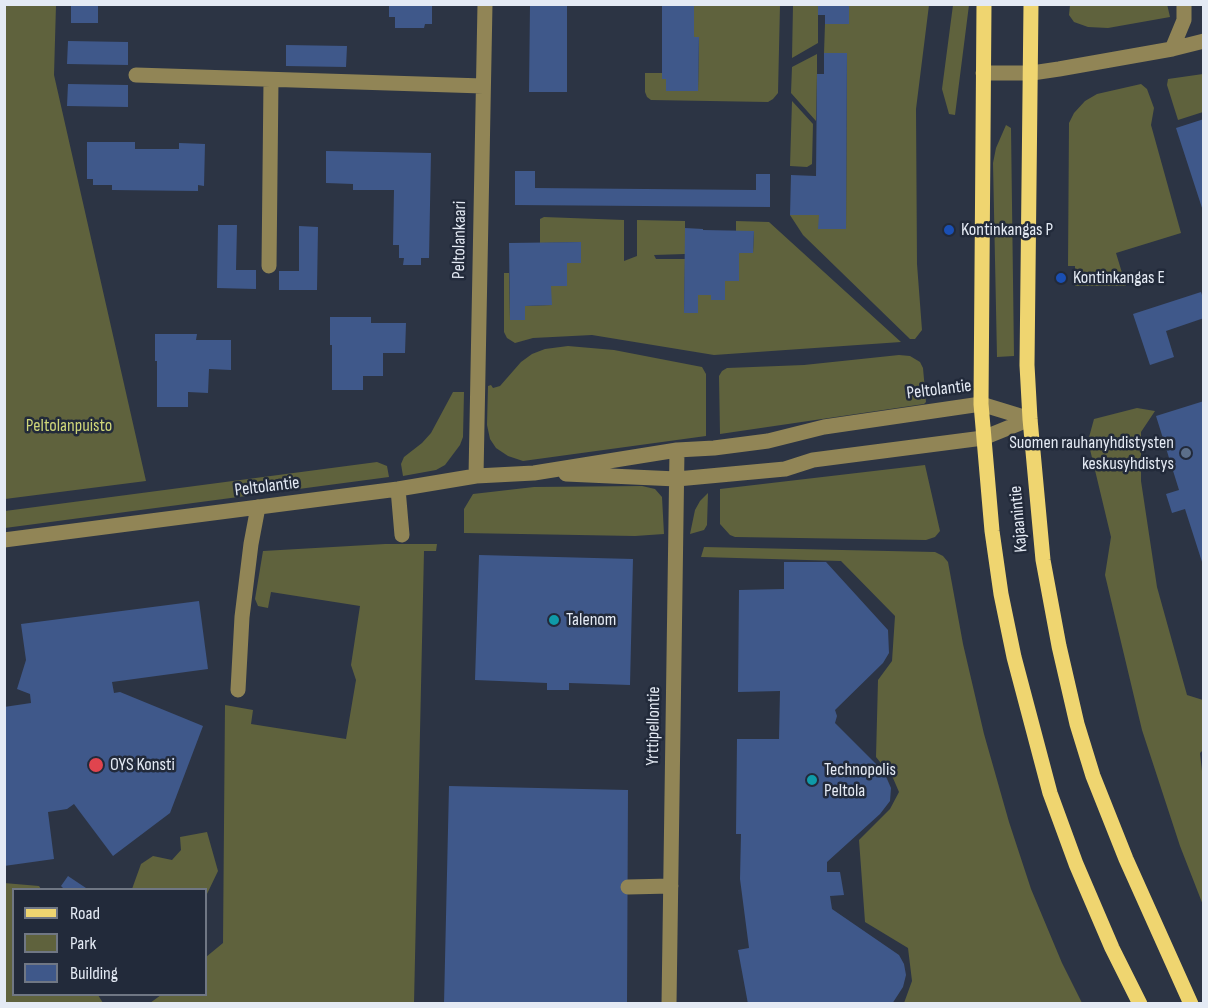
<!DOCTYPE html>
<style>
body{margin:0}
#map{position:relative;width:1208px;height:1008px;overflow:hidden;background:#2c3444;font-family:"Sofia Sans Condensed",sans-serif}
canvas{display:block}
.frame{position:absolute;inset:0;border:6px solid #e4eaf4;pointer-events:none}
.legend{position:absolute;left:12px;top:888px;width:195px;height:108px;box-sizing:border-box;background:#222a3a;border:2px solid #707784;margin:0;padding:8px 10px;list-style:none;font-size:18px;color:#e4eaf4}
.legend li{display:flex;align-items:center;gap:12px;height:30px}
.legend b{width:30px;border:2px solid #707784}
</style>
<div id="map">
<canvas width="1208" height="1008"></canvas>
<div class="frame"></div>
<ul class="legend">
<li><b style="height:8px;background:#efd570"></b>Road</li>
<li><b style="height:16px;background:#5f623d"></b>Park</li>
<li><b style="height:16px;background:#3f588a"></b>Building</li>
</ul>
</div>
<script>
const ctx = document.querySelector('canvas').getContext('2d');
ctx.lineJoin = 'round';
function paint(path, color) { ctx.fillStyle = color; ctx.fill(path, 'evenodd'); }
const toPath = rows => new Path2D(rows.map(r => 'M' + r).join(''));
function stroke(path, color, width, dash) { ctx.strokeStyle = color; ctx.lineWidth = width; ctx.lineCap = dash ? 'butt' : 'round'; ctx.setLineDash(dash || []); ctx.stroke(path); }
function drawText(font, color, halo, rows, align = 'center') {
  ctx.font = font + ' "Sofia Sans Condensed",sans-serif'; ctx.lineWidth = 5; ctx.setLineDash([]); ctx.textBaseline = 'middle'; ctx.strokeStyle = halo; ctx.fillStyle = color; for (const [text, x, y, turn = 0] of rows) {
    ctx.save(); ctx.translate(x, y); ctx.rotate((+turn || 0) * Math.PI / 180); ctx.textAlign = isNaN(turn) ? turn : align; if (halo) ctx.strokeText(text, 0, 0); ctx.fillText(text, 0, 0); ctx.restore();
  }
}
const green = toPath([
 [5,4,56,5,54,75,146,481,5,499],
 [1167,4,1170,17,1108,28,1088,27,1074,22,1069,15,1070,5],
 [694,5,780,5,778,93,773,99,768,102,651,100,647,97,645,92,645,73,662,73,662,79,666,79,666,91,698,91,699,37,694,37],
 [793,5,818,5,818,43,792,58],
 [849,5,929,5,916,109,917,264,922,330,915,339,910,339,803,235,790,215,819,215,819,229,846,229,847,53,824,53,825,24,849,24],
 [953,5,969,5,955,115,949,114,942,89],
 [817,54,817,74,816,121,791,93,792,67],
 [1203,74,1203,112,1178,120,1167,85,1168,79],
 [1141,84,1147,89,1154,108,1151,125,1181,233,1116,253,1126,286,1075,286,1075,266,1068,266,1069,123,1074,113,1085,101,1097,94],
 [792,101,813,124,812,164,807,167,790,166],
 [1006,125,1011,128,1014,356,997,357,993,163,996,148],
 [544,217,624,220,624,261,637,256,637,220,685,221,685,254,654,255,656,259,685,259,684,313,698,295,711,295,711,300,725,300,725,281,739,281,739,253,753,253,754,231,736,231,736,221,769,222,901,342,714,355,592,335,533,338,515,343,507,338,504,332,504,273,509,273,510,320,524,320,525,306,551,305,551,286,567,286,567,263,581,262,581,242,540,243,540,219],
 [568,346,614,350,702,367,706,374,706,436,523,461,508,456,496,448,490,439,487,425,488,386,491,385,493,388,500,386,521,362,532,354,545,349],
 [899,355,910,356,920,362,923,368,926,402,924,404,720,434,719,376,722,371,727,368,804,365],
 [453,392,464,392,463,437,460,445,445,465,436,470,403,476,401,464,404,457,422,443,431,433],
 [1137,408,1155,411,1141,432,1141,481,1157,587,1187,695,1203,700,1203,750,1200,753,1204,789,1203,905,1180,846,1142,730,1105,575,1111,537,1088,441,1094,419],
 [377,462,387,466,389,477,5,528,5,511],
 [925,465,940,531,935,537,926,540,735,537,730,535,720,524,720,489],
 [642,486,655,489,662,497,664,534,635,536,464,533,464,509,473,494,534,487],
 [708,493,707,525,704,530,690,534,695,510,700,501],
 [385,544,437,544,436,551,424,551,414,1003,150,1003,161,995,206,994,206,957,223,943,225,705,253,710,251,724,346,739,356,680,351,665,360,606,271,592,268,608,258,606,255,599,263,551],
 [704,547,935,552,943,556,948,562,963,644,984,734,1009,822,1031,889,1062,963,1082,1003,904,1003,912,981,908,948,865,922,859,840,890,809,899,792,893,778,876,757,878,680,892,661,895,616,841,561,701,557],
 [207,832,218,871,206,896,206,890,132,889,141,864,153,856,172,860,181,850,180,837],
 [4,883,39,886,41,889,14,890,14,994,98,995,103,1003,5,1003]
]);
const building = toPath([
 [71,4,98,4,98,23,71,23],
 [389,4,432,4,432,24,425,24,424,28,395,28,395,17,389,17],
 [530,4,567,4,567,92,529,92],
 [662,4,694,4,694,37,699,37,698,91,666,91,666,79,662,79],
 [818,4,849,4,849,24,825,24,825,15,818,15],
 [68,41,128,42,128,65,67,64],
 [286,45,347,46,346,67,286,66],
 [824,53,847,53,846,229,818,229,819,215,790,215,791,175,816,176,817,74,824,74],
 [68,84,128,85,128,107,67,106],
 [1204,119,1204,211,1203,211,1176,128],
 [87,142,135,142,135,149,179,149,179,143,205,144,204,186,198,185,198,191,112,190,112,185,93,185,93,179,87,179],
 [326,151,431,153,429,258,421,258,421,265,403,265,404,258,399,258,399,245,393,245,394,190,353,190,353,184,326,183],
 [515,171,535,171,535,188,756,190,756,174,770,174,770,207,515,205],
 [218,225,237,225,236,270,256,270,256,289,217,288],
 [299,226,318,227,317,290,279,290,279,271,299,271],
 [685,228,703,229,703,230,754,231,753,253,739,253,739,281,725,281,725,300,711,300,711,295,698,295,698,313,684,313],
 [581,242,581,263,567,263,567,286,551,286,552,305,525,306,525,320,510,320,509,243],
 [1201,292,1204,301,1204,318,1166,331,1174,357,1150,365,1133,314],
 [330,317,371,317,371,323,406,323,405,353,383,353,383,376,363,376,363,390,332,390,332,345,330,345],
 [155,334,197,334,196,340,231,340,231,370,209,369,208,393,188,392,188,407,157,407,157,361,155,361],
 [1204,401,1204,565,1203,565,1185,509,1172,513,1166,494,1179,490,1156,416],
 [479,555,633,559,630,685,569,683,569,690,547,690,547,683,475,680],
 [784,562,826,562,888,630,889,653,883,663,835,710,837,716,835,723,884,772,891,788,890,801,880,814,827,862,827,872,840,872,844,895,830,896,832,909,899,955,904,964,906,975,903,987,892,1004,748,1004,738,950,749,948,740,879,741,834,736,834,737,739,779,739,780,691,738,692,739,590,784,589],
 [199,601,208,669,112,682,114,693,120,692,203,726,170,813,113,856,74,804,67,809,48,812,54,859,4,866,4,707,31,703,30,694,17,689,26,660,21,624],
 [449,786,628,790,627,1004,444,1004],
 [68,876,86,888,85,890,65,890,61,886]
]);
const minor = toPath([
 [1172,49,1184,20,1184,4],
 [983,73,1032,73,1059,69,1172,49,1204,41],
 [136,75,483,86],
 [269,266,271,80],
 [566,474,677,479,785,469,813,460,983,438,1030,419],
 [476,476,485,4],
 [398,489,402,535],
 [4,540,398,489,476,476,534,473,677,450,714,448,768,441,824,427,981,404,1030,419],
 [238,690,242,617,251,544,258,507],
 [628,887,671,886],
 [669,1004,677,450]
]);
const major = toPath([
 [984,4,981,404,992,531,1001,594,1014,657,1050,793,1076,864,1112,948,1140,1004],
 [1031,4,1027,365,1030,419,1043,560,1059,646,1077,724,1093,776,1126,859,1191,1004]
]);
const markers = [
 [949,230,6,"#1a4fb4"],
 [1061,278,6,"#1a4fb4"],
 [1186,453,6,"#5c6f8a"],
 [554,620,6,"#0f9aa8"],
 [96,765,8,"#e0444e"],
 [812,780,6,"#0f9aa8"]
];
const poiNames = [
 ["Kontinkangas P",961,230],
 ["Kontinkangas E",1073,278],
 ["Suomen rauhanyhdistysten",1174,443,"right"],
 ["keskusyhdistys",1174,464,"right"],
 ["Talenom",566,620],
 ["OYS Konsti",110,765],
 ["Technopolis",824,770],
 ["Peltola",824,791]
];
const streetNames = [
 ["Peltolankaari",460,240,-89],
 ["Peltolantie",939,390,-7],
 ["Peltolantie",267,487,-7],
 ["Kajaanintie",1019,519,-95],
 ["Yrttipellontie",654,726,-89]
];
const parkNames = [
 ["Peltolanpuisto",69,426]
];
paint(green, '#5f623d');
paint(building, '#3f588a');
stroke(minor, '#918556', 15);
stroke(major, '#efd570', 15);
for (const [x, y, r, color] of markers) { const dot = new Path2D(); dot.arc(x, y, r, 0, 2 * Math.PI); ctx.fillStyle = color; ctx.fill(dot); stroke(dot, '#222a3a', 2); }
drawText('18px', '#e4eaf4', '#222a3a', poiNames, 'left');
drawText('18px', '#e4eaf4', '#222a3a', streetNames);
drawText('18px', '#cfd679', '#222a3a', parkNames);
</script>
